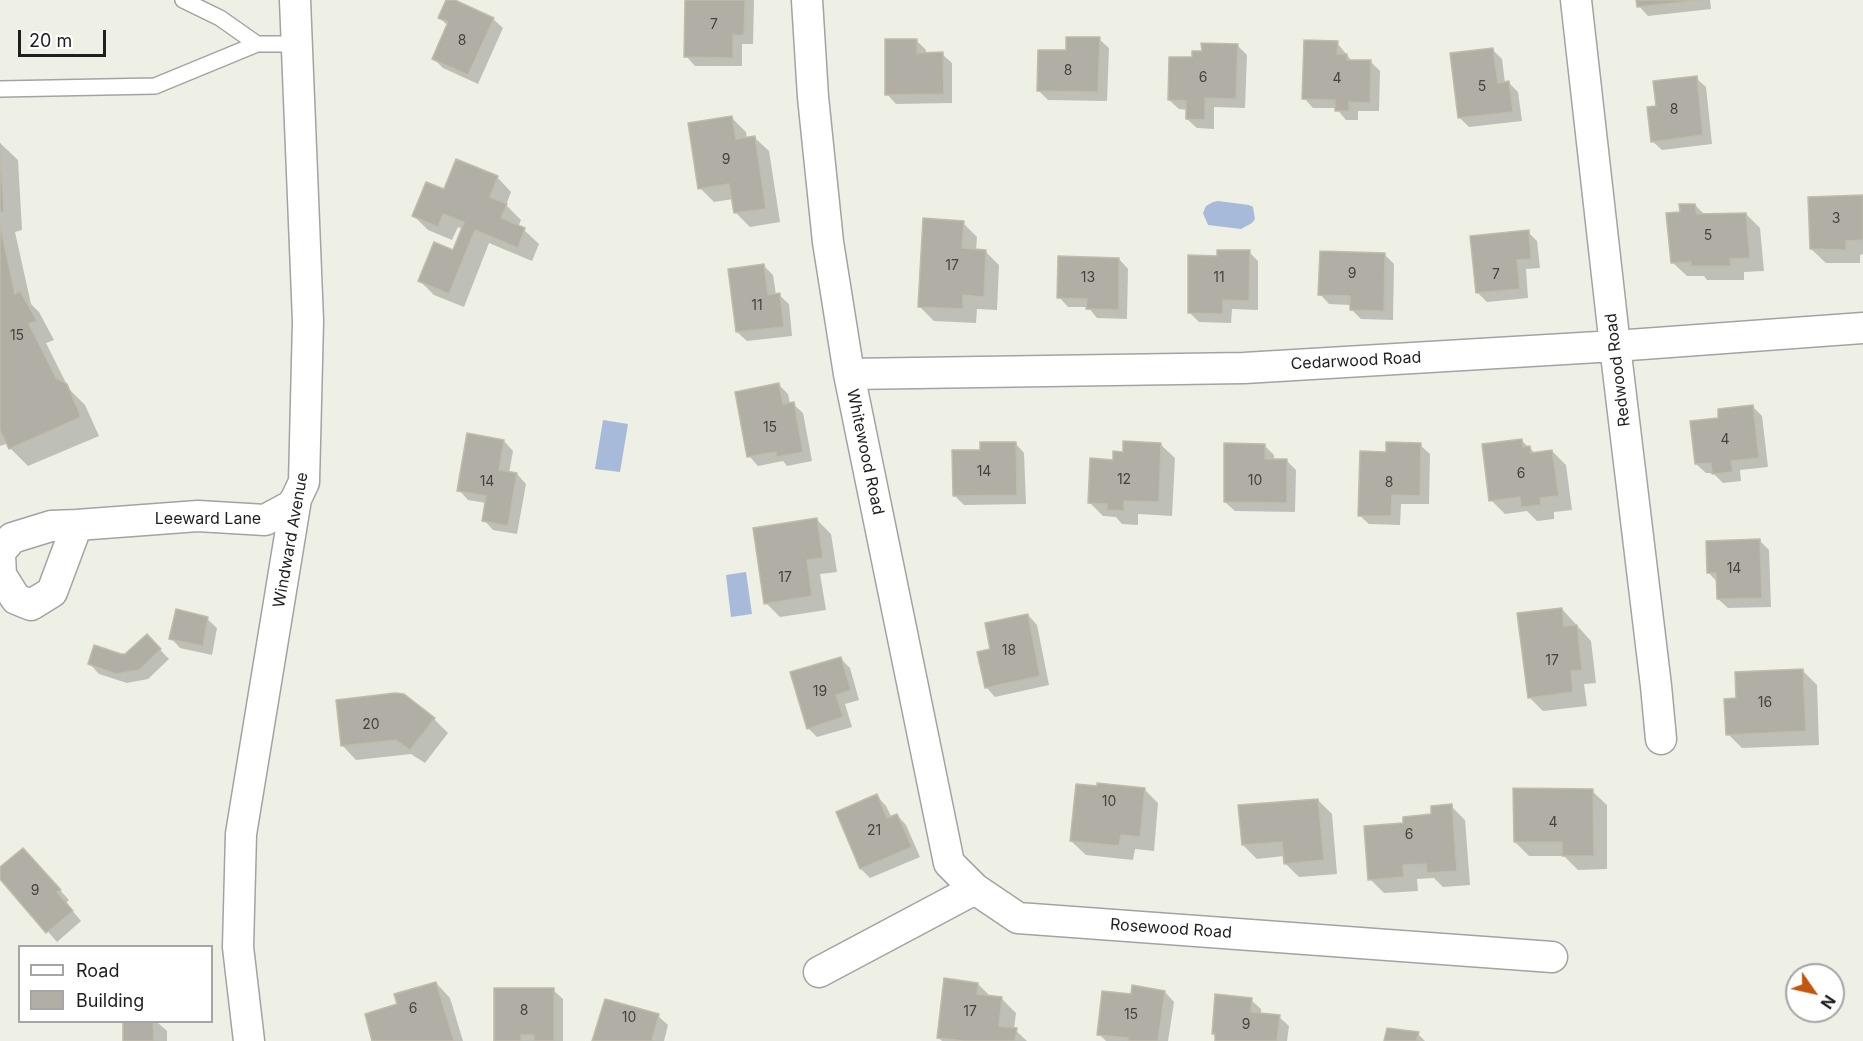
<!DOCTYPE html>
<style>
body{margin:0}
#map{position:relative;width:1863px;height:1041px;overflow:hidden;background:#eeefe5;font-family:Inter,sans-serif}
canvas{display:block}
.legend{position:absolute;left:18px;top:945px;width:195px;height:78px;box-sizing:border-box;background:#fff;border:2px solid #a5a5a5;margin:0;padding:8px 10px;list-style:none;font-size:18px;color:#1f1f1f}
.legend li{display:flex;align-items:center;gap:12px;height:30px}
.legend b{width:30px;border:2px solid #a5a5a5}
.north{position:absolute;left:1785px;top:963px;width:60px;height:60px;box-sizing:border-box;background:#fff;border:2px solid #a5a5a5;border-radius:50%;rotate:124deg;font-size:16px;font-weight:700;line-height:24px;text-align:center;color:#1f1f1f}
.north::after{content:'';display:block;margin:auto;width:21px;height:27px;background:#c1560c;clip-path:polygon(50% 0,100% 100%,50% 72%,0 100%)}
.scale{position:absolute;left:18px;top:30px;width:88px;height:27px;box-sizing:border-box;border:3px solid #1f1f1f;border-top:0;padding-left:8px;font-size:18px;line-height:21px;white-space:nowrap;color:#1f1f1f;-webkit-text-stroke:4px #fff;paint-order:stroke}
</style>
<div id="map">
<canvas width="1863" height="1041"></canvas>
<ul class="legend">
<li><b style="height:8px;background:#fff"></b>Road</li>
<li><b style="height:16px;background:#b1afa5"></b>Building</li>
</ul>
<div class="north">N</div>
<div class="scale">20 m</div>
</div>
<script>
const ctx = document.querySelector('canvas').getContext('2d');
ctx.lineJoin = 'round';
function paint(path, color) { ctx.fillStyle = color; ctx.fill(path, 'evenodd'); }
const toPath = rows => new Path2D(rows.map(r => 'M' + r).join(''));
function stroke(path, color, width, dash) { ctx.strokeStyle = color; ctx.lineWidth = width; ctx.lineCap = dash ? 'butt' : 'round'; ctx.setLineDash(dash || []); ctx.stroke(path); }
function drawText(font, color, halo, rows, align = 'center') {
  ctx.font = font + ' Inter,sans-serif'; ctx.lineWidth = 6; ctx.setLineDash([]); ctx.textBaseline = 'middle'; ctx.strokeStyle = halo; ctx.fillStyle = color; for (const [text, x, y, turn = 0] of rows) {
    ctx.save(); ctx.translate(x, y); ctx.rotate((+turn || 0) * Math.PI / 180); ctx.textAlign = isNaN(turn) ? turn : align; if (halo) ctx.strokeText(text, 0, 0); ctx.fillText(text, 0, 0); ctx.restore();
  }
}
const water = toPath([
 [1218,201,1249,205,1253,207,1255,219,1252,223,1241,229,1208,225,1203,213,1206,206,1213,202],
 [603,420,628,424,620,472,595,469],
 [746,572,752,614,731,617,726,575]
]);
const shadow = toPath([
 [448,0,493,19,503,28,478,84,443,68,433,58,448,26,440,18],
 [686,0,754,0,753,44,742,44,742,66,695,66,686,56],
 [1638,0,1710,0,1711,9,1648,16,1639,6],
 [1099,39,1109,48,1107,101,1048,100,1038,90,1068,52],
 [916,40,926,50,926,54,942,54,952,63,952,103,896,104,887,94],
 [1337,43,1352,61,1370,61,1380,71,1379,111,1358,111,1358,120,1346,120,1336,108,1313,108,1304,98],
 [1237,45,1247,55,1245,108,1214,107,1214,129,1197,128,1187,119,1188,110,1179,109,1169,100],
 [1493,50,1502,59,1505,83,1509,83,1518,92,1522,121,1469,127,1460,118],
 [1696,78,1706,87,1712,144,1662,150,1652,141,1658,107],
 [732,118,746,132,747,139,754,137,769,151,780,222,750,227,736,213,733,199,714,202,700,188],
 [0,143,18,160,22,230,15,232,31,304,39,312,54,340,46,343,69,389,85,405,99,436,28,466,6,444,0,446],
 [497,177,511,192,506,205,521,220,518,227,524,230,539,244,532,261,489,243,464,307,434,295,420,281,453,251,463,229,458,227,452,240,428,230,414,216,445,191],
 [1863,197,1863,254,1860,255,1860,263,1826,263,1811,249],
 [1695,205,1705,215,1746,214,1760,228,1764,271,1744,272,1744,280,1707,280,1704,276,1687,276,1672,262,1682,213],
 [963,223,977,237,976,251,985,251,999,265,997,310,977,309,976,323,934,321,920,307],
 [1528,232,1537,241,1540,268,1526,269,1528,298,1487,302,1477,292],
 [1249,252,1258,261,1258,310,1232,309,1231,323,1199,322,1190,313,1219,257],
 [1385,255,1394,264,1393,320,1361,319,1351,309,1351,305,1329,304,1320,294],
 [1119,259,1128,269,1127,319,1097,318,1088,307,1068,307,1059,297],
 [764,266,773,275,776,295,779,295,789,304,792,336,747,341,737,332],
 [779,385,788,394,790,404,793,404,803,413,812,461,787,466,783,461,758,466,749,456],
 [1753,407,1762,416,1768,467,1740,470,1741,481,1723,483,1713,473,1706,473,1696,464,1720,420],
 [1521,440,1535,453,1552,451,1566,465,1572,510,1554,512,1554,519,1537,521,1527,511,1505,514,1491,500],
 [504,441,513,451,509,473,517,474,526,484,517,534,493,530,484,520,486,503,468,500,459,490],
 [1015,443,1024,453,1026,504,964,505,954,495,982,451],
 [1160,444,1175,458,1172,516,1138,514,1138,525,1122,524,1116,517,1103,516,1089,502,1124,453],
 [1264,445,1274,455,1274,460,1286,460,1296,470,1295,512,1235,511,1225,502],
 [1420,445,1430,454,1429,504,1401,504,1400,525,1369,524,1359,515,1387,453],
 [817,520,831,534,837,572,820,574,826,610,780,617,766,603],
 [1759,540,1769,550,1771,607,1728,608,1718,599,1717,582,1709,573],
 [1562,609,1591,641,1596,683,1584,684,1587,706,1543,711,1529,697],
 [1028,615,1037,625,1049,685,995,697,986,687,992,650],
 [207,619,217,628,212,655,180,648,171,638],
 [147,636,169,659,148,679,127,683,99,674,90,664,126,655],
 [841,659,850,668,859,700,845,704,852,727,817,737,808,728],
 [1802,670,1817,685,1819,745,1742,748,1728,734],
 [404,695,434,719,448,733,425,763,411,754,356,760,342,745],
 [1144,789,1158,803,1154,851,1135,849,1133,860,1086,855,1071,841],
 [1592,791,1607,805,1607,869,1578,870,1564,856,1529,856,1515,842],
 [877,796,886,806,892,818,897,815,906,825,920,857,870,878,861,869,838,813],
 [1318,800,1332,814,1337,874,1299,877,1285,863,1284,856,1257,859,1243,845],
 [1451,806,1465,820,1470,885,1443,887,1434,878,1417,879,1418,891,1384,893,1370,879,1405,825,1433,816],
 [32,860,69,900,66,903,81,921,57,942,0,876,0,869],
 [436,983,450,998,463,1041,374,1041,399,1005],
 [978,984,991,997,1002,999,1016,1013,1014,1029,1027,1041,942,1041,938,1037],
 [553,990,563,999,563,1041,496,1041],
 [1165,992,1174,1002,1168,1041,1106,1041,1099,1034,1132,996],
 [1251,1000,1261,1009,1261,1015,1279,1017,1289,1026,1287,1041,1216,1041,1217,1037,1213,1034],
 [658,1016,668,1025,664,1041,594,1041],
 [124,1022,157,1022,167,1031,167,1041,125,1041],
 [1418,1034,1425,1041,1386,1041]
]);
const building = toPath([
 [446,0,455,0,494,18,468,75,432,59,448,22,438,18,446,0],
 [685,0,745,0,744,35,733,35,733,58,684,57,685,0],
 [1636,0,1702,0,1637,7,1636,0],
 [1066,37,1100,37,1098,92,1037,91,1038,50,1066,50,1066,37],
 [885,39,917,39,917,53,943,52,944,94,885,95,885,39],
 [1304,40,1338,41,1337,54,1347,54,1347,60,1371,60,1370,103,1349,102,1349,111,1335,111,1335,100,1302,99,1304,40],
 [1201,43,1238,44,1236,99,1205,98,1205,120,1186,119,1186,101,1168,100,1169,57,1192,57,1192,51,1202,51,1201,43],
 [1493,48,1498,83,1509,81,1513,112,1458,118,1450,53,1493,48],
 [1697,76,1703,135,1651,142,1647,107,1656,106,1653,81,1697,76],
 [732,116,736,139,755,136,766,209,734,213,729,184,698,189,688,123,732,116],
 [0,144,4,211,0,213,0,144],
 [456,159,498,176,490,197,507,204,501,218,525,228,518,248,475,230,449,294,418,281,434,242,453,250,464,222,443,214,438,227,412,216,426,182,444,189,456,159],
 [1863,195,1863,240,1846,241,1846,250,1810,249,1808,197,1863,195],
 [1679,204,1695,204,1697,214,1746,213,1750,258,1730,259,1731,266,1691,266,1691,262,1671,263,1666,213,1680,212,1679,204],
 [923,218,964,221,962,248,986,250,984,297,963,295,963,309,918,307,923,218],
 [0,225,15,294,20,291,37,321,29,324,56,378,67,384,81,417,9,449,0,430,0,225],
 [1529,230,1531,259,1517,260,1520,289,1476,293,1470,236,1529,230],
 [1217,250,1250,250,1249,301,1223,300,1223,314,1188,313,1188,255,1217,256,1217,250],
 [1320,251,1385,253,1384,311,1350,310,1350,296,1318,295,1320,251],
 [1058,256,1119,258,1119,310,1086,309,1087,299,1057,298,1058,256],
 [764,264,768,295,780,293,780,295,784,327,736,332,728,269,764,264],
 [779,383,783,404,794,402,803,452,776,457,776,452,747,457,735,392,779,383],
 [1753,405,1759,458,1731,461,1733,472,1712,474,1711,463,1695,464,1690,421,1718,418,1718,409,1753,405],
 [467,433,504,440,499,470,517,473,508,526,482,521,486,496,457,491,467,433],
 [1522,439,1523,447,1530,446,1531,453,1552,450,1559,496,1540,498,1541,505,1521,507,1520,497,1489,501,1482,444,1522,439],
 [1123,441,1161,443,1159,502,1124,501,1124,511,1107,510,1107,504,1088,503,1090,458,1113,460,1113,451,1123,452,1123,441],
 [980,442,1016,442,1017,495,953,496,952,450,980,450,980,442],
 [1386,442,1421,443,1420,496,1392,495,1391,516,1358,516,1360,451,1386,452,1386,442],
 [1224,443,1265,444,1265,459,1287,459,1287,503,1224,502,1224,443],
 [817,518,823,558,807,560,812,596,764,604,753,528,817,518],
 [1760,539,1762,598,1717,599,1716,573,1707,573,1706,541,1760,539],
 [1562,608,1564,626,1577,625,1582,670,1571,671,1573,692,1528,698,1517,613,1562,608],
 [176,609,208,617,203,646,169,639,176,609],
 [1028,614,1040,676,985,688,977,652,990,649,985,623,1028,614],
 [147,634,161,649,139,670,116,674,88,664,94,645,121,654,125,654,147,634],
 [841,657,851,690,836,695,843,717,807,729,790,672,841,657],
 [1803,669,1806,731,1726,735,1724,699,1736,698,1735,672,1803,669],
 [395,693,404,694,435,718,410,750,396,740,341,746,336,700,395,693],
 [1097,783,1145,788,1140,837,1121,835,1119,846,1070,841,1076,784,1097,786,1097,783],
 [1513,788,1593,789,1594,856,1562,856,1562,842,1514,842,1513,788],
 [877,794,887,818,897,814,912,847,860,869,836,812,877,794],
 [1318,799,1324,860,1284,864,1282,842,1242,845,1238,805,1318,799],
 [1452,804,1457,871,1427,873,1426,864,1403,865,1404,877,1368,880,1364,826,1403,823,1403,817,1431,814,1431,806,1452,804],
 [23,848,61,890,57,892,73,911,46,933,0,879,0,867,23,848],
 [944,978,978,983,977,994,1002,997,999,1026,1017,1028,1015,1041,964,1041,937,1038,944,978],
 [436,982,454,1041,372,1041,365,1014,397,1004,394,994,436,982],
 [1132,985,1165,991,1158,1041,1128,1041,1128,1038,1097,1035,1102,991,1131,994,1132,985],
 [494,988,554,988,554,1041,534,1041,534,1035,521,1035,521,1041,494,1041,494,988],
 [1215,994,1252,998,1251,1012,1280,1015,1277,1041,1215,1041,1215,1034,1212,1034,1215,994],
 [605,999,659,1014,652,1041,592,1041,605,999],
 [123,1022,153,1022,154,1041,123,1041,123,1022],
 [1387,1028,1419,1032,1416,1041,1384,1041,1387,1028]
]);
const service = toPath([
 [183,0,220,18,257,44],
 [0,89,155,86,257,44,297,44]
]);
const minor = toPath([
 [807,0,813,97,828,242,849,374,949,863,975,889,1018,918,1552,957],
 [1576,0,1615,346,1656,686,1661,739],
 [849,374,1244,368,1615,346,1863,328],
 [77,525,198,516,265,520,291,506,296,499],
 [0,552,12,538,51,526,77,525,52,592,31,605,16,599,1,575,0,555],
 [819,972,975,889],
 [249,1041,238,947,241,834,296,499,304,482,308,321,295,0]
]);
const numberNames = [
 ["7",714,25],
 ["8",462,41],
 ["8",1068,71],
 ["6",1203,78],
 ["4",1337,79],
 ["5",1482,87],
 ["8",1674,110],
 ["9",726,160],
 ["3",1836,219],
 ["5",1708,236],
 ["17",952,266],
 ["9",1352,274],
 ["7",1496,275],
 ["13",1088,278],
 ["11",1219,278],
 ["11",757,306],
 ["15",17,336],
 ["15",770,428],
 ["4",1725,440],
 ["14",984,472],
 ["6",1521,474],
 ["12",1124,480],
 ["10",1255,481],
 ["14",487,482],
 ["8",1389,483],
 ["14",1734,569],
 ["17",785,578],
 ["18",1009,651],
 ["17",1552,661],
 ["19",820,692],
 ["16",1765,703],
 ["20",371,725],
 ["10",1109,802],
 ["4",1553,823],
 ["21",874,831],
 ["6",1409,835],
 ["9",35,891],
 ["6",413,1009],
 ["8",524,1011],
 ["17",970,1012],
 ["15",1131,1015],
 ["10",629,1018],
 ["9",1246,1025]
];
const streetNames = [
 ["Cedarwood Road",1356,361,-3],
 ["Redwood Road",1618,370,-97],
 ["Whitewood Road",865,452,78],
 ["Leeward Lane",208,519],
 ["Windward Avenue",291,540,-80],
 ["Rosewood Road",1171,929,4]
];
paint(water, '#a8bada');
paint(shadow, '#0003');
paint(building, '#b1afa5');
stroke(building, '#c0bca9', 1.5);
stroke(service, '#a3a3a3', 18);
stroke(minor, '#a3a3a3', 33);
stroke(service, '#fff', 15);
stroke(minor, '#fff', 30);
drawText('14px', '#444340', null, numberNames);
drawText('16px', '#1f1f1f', '#fff', streetNames);
</script>
